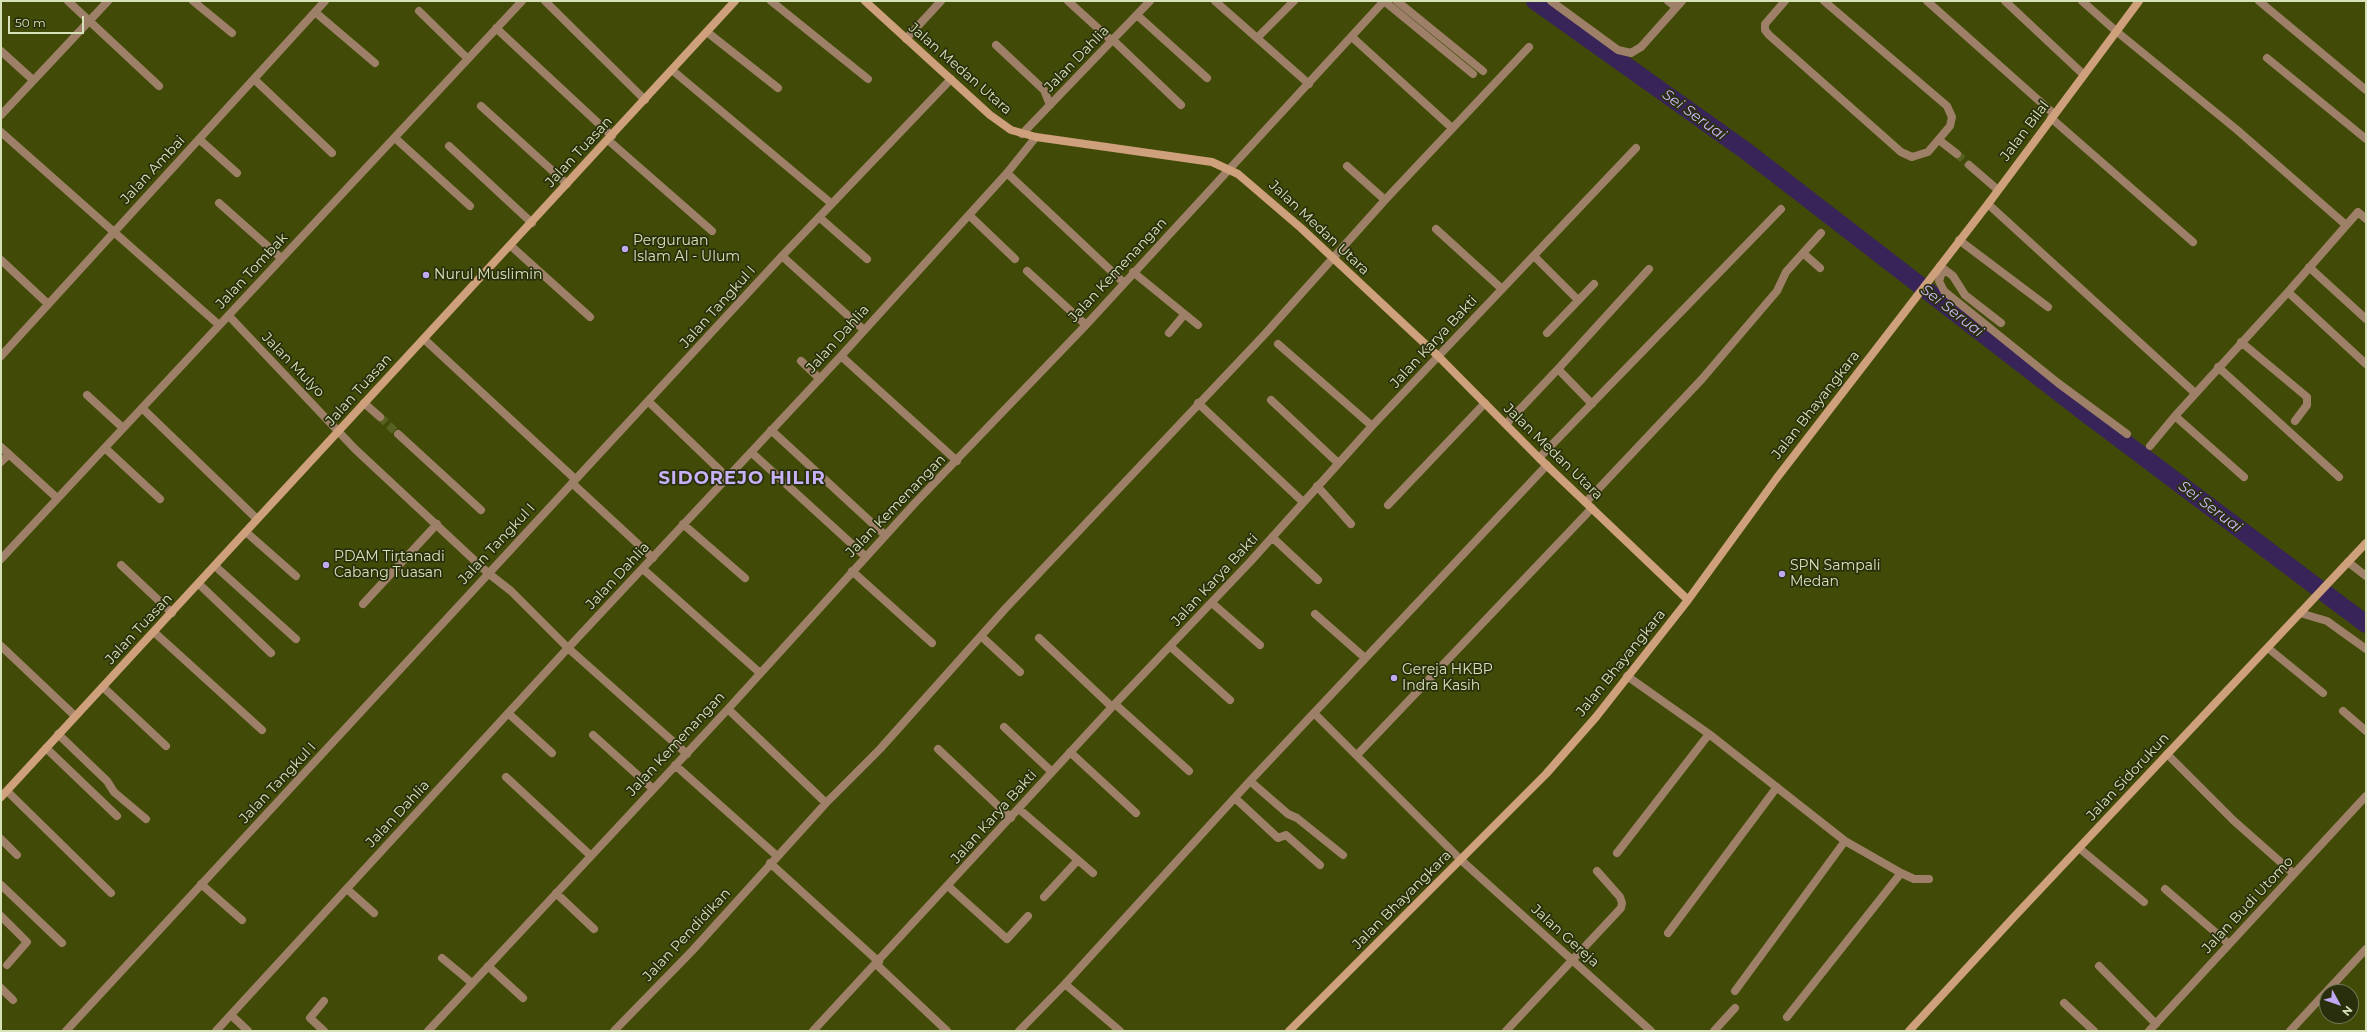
<!DOCTYPE html>
<style>
body{margin:0}
#map{position:relative;width:2367px;height:1032px;overflow:hidden;background:#414b07;font-family:Montserrat,sans-serif}
canvas{display:block}
.frame{position:absolute;inset:0;border:2px solid #d8e2ba;pointer-events:none}
.north{position:absolute;left:2319px;top:984px;width:40px;height:40px;box-sizing:border-box;background:#292f0c;border:1px solid #6f7752;border-radius:50%;rotate:130deg;font-size:11px;font-weight:700;line-height:16px;text-align:center;color:#d8e2ba}
.north::after{content:'';display:block;margin:auto;width:14px;height:18px;background:#c0a8f3;clip-path:polygon(50% 0,100% 100%,50% 72%,0 100%)}
.scale{position:absolute;left:8px;top:16px;width:76px;height:18px;box-sizing:border-box;border:2px solid #d8e2ba;border-top:0;padding-left:5px;font-size:12px;line-height:14px;white-space:nowrap;color:#d8e2ba;-webkit-text-stroke:3px #292f0c;paint-order:stroke}
</style>
<div id="map">
<canvas width="2367" height="1032"></canvas>
<div class="frame"></div>
<div class="north">N</div>
<div class="scale">50 m</div>
</div>
<script>
const ctx = document.querySelector('canvas').getContext('2d');
ctx.lineJoin = 'round';
const toPath = rows => new Path2D(rows.map(r => 'M' + r).join(''));
function stroke(path, color, width, dash) { ctx.strokeStyle = color; ctx.lineWidth = width; ctx.lineCap = dash ? 'butt' : 'round'; ctx.setLineDash(dash || []); ctx.stroke(path); }
function drawText(font, color, halo, rows, align = 'center') {
  ctx.font = font + ' Montserrat,sans-serif'; ctx.lineWidth = 3.5; ctx.setLineDash([]); ctx.textBaseline = 'middle'; ctx.strokeStyle = halo; ctx.fillStyle = color; for (const [text, x, y, turn = 0] of rows) {
    ctx.save(); ctx.translate(x, y); ctx.rotate((+turn || 0) * Math.PI / 180); ctx.textAlign = isNaN(turn) ? turn : align; if (halo) ctx.strokeText(text, 0, 0); ctx.fillText(text, 0, 0); ctx.restore();
  }
}
const river = toPath([
 [1535,1,1746,151,2084,412,2366,624]
]);
const streetTunnel = toPath([
 [1957,154,1969,165],
 [380,417,398,434]
]);
const street = toPath([
 [68,1,159,86],
 [193,1,232,33],
 [545,1,645,100],
 [771,1,868,79],
 [1068,1,1112,41],
 [1215,1,1309,84],
 [1384,1,1473,74],
 [1397,1,1483,71],
 [1551,1,1618,50,1631,53,1641,47,1682,1],
 [1668,1,1676,7],
 [1785,1,1765,24,1765,30,1769,35,1901,152,1912,157,1928,152,1950,126,1952,117,1947,106,1824,1],
 [1927,1,2054,114],
 [2005,1,2084,75],
 [2082,1,2116,31,2236,129,2346,225],
 [2259,1,2366,90],
 [419,11,468,59],
 [315,12,375,63],
 [1137,15,1207,78],
 [496,28,612,136],
 [707,32,778,88],
 [1352,37,1452,128],
 [1257,38,1294,1],
 [906,39,941,1],
 [1113,40,1181,105],
 [996,45,1044,90,1050,105],
 [1,51,33,80],
 [2267,58,2366,139],
 [672,70,832,204],
 [254,79,332,153],
 [481,106,567,184],
 [1,115,108,1],
 [2051,118,2193,242],
 [1,132,219,325],
 [1022,134,1150,1],
 [395,138,470,206],
 [199,139,237,173],
 [608,140,712,231],
 [1939,140,1957,154],
 [449,146,532,223],
 [1969,165,1998,190],
 [1347,166,1385,200],
 [1007,173,1123,282],
 [219,203,281,258],
 [1988,204,2195,393],
 [969,215,1015,259],
 [819,217,867,259],
 [1436,229,1502,289],
 [1959,240,2048,307],
 [511,246,590,317],
 [1803,253,1820,268],
 [782,256,864,330],
 [1534,256,1578,300],
 [1,260,48,304],
 [1940,266,1953,276,1965,295,2001,323],
 [2309,267,2366,319],
 [1943,269,1939,281,1944,291,2058,383,2127,434],
 [1027,271,1086,325],
 [1133,272,1198,325],
 [2288,292,2366,364],
 [229,316,355,449,488,573,511,591,568,648,687,754],
 [1169,333,1184,315],
 [1547,333,1594,284],
 [424,339,575,479],
 [2241,342,2307,397,2307,405,2295,421],
 [1278,344,1372,426],
 [1,356,325,1],
 [841,356,957,461],
 [801,361,820,379],
 [2218,367,2339,477],
 [1558,369,1592,404],
 [87,395,123,428],
 [1271,400,1338,463],
 [648,401,728,478],
 [364,403,380,417],
 [1198,403,1303,502],
 [142,408,257,519],
 [1506,424,1558,369,1649,269],
 [771,430,885,535],
 [398,434,481,510],
 [2150,446,2175,416],
 [1,447,57,498],
 [105,448,160,499],
 [751,452,866,557],
 [1539,458,1781,209],
 [1,462,9,454],
 [2244,477,2175,416,2288,292,2358,212,2366,219],
 [572,483,653,558],
 [1317,486,1351,524],
 [1586,502,1702,379,1777,291,1786,272,1821,233],
 [1388,505,1485,403],
 [683,524,745,578],
 [246,532,296,576],
 [1272,537,1318,580],
 [1,559,522,1],
 [2348,562,2366,576],
 [121,565,172,613],
 [215,566,296,639],
 [643,569,760,673],
 [852,571,932,643],
 [199,584,271,653],
 [1212,603,1260,645],
 [363,604,437,524],
 [2300,613,2327,621,2366,649],
 [1315,614,1365,658],
 [154,632,262,730],
 [981,636,1020,672],
 [1039,638,1112,707],
 [1,646,75,716],
 [1171,647,1230,700],
 [2268,648,2323,693],
 [1627,676,1709,734,1845,841,1901,873,1787,1017],
 [103,687,166,746],
 [1115,704,1189,771],
 [728,709,826,803],
 [2343,711,2366,731],
 [508,713,552,753],
 [1314,713,1461,860,1651,1031],
 [1004,727,1052,772],
 [58,734,107,781,114,792,146,819],
 [593,735,652,788],
 [46,748,117,816],
 [938,749,1011,818],
 [1070,752,1136,813],
 [2167,754,2233,820,2294,874],
 [1357,755,1592,508],
 [675,765,777,856],
 [506,777,590,855],
 [1250,781,1288,814,1297,818,1343,855],
 [7,791,111,893],
 [1235,798,1278,838,1286,835,1320,865],
 [1019,809,1093,873],
 [1,839,17,855],
 [2079,848,2144,902],
 [1617,853,1709,734],
 [770,863,879,962],
 [1901,873,1914,879,1929,879],
 [201,884,242,920],
 [1,885,62,943],
 [948,886,1007,939,1028,916],
 [347,889,374,913],
 [2165,889,2229,944],
 [556,893,594,929],
 [1044,897,1078,860],
 [1,916,27,942,7,965],
 [1668,933,1777,787],
 [442,958,472,983],
 [876,964,947,1031],
 [488,966,523,998],
 [2099,966,2156,1024],
 [1065,984,1120,1031],
 [1,988,13,1000],
 [1735,991,1845,841],
 [2064,1003,2094,1031],
 [231,1015,248,1031],
 [66,1031,782,256,951,79],
 [216,1031,568,648,841,356,1007,173,1036,137],
 [324,1031,310,1018,324,1001],
 [428,1031,728,709,915,503,1086,325,1384,1],
 [614,1031,692,951,826,803,880,749,1005,609,1265,334,1385,200,1529,47],
 [813,1031,1112,707,1250,562,1372,426,1636,148],
 [1019,1031,1065,984,1250,781,1547,465],
 [1506,1031,1621,908,1622,903,1620,897,1597,871],
 [1714,1031,1735,1008],
 [2149,1031,2366,796],
 [2290,1031,2366,949]
]);
const secondary = toPath([
 [865,1,990,115,1011,130,1036,137,1212,162,1238,174,1301,228,1438,356,1539,458,1688,600],
 [1,797,735,1],
 [1289,1031,1546,774,1596,717,1688,600,1776,479,1988,204,2139,1],
 [1909,1031,2013,918,2366,543]
]);
const markers = [
 [625,249,4,"#c0a8f3"],
 [426,275,4,"#c0a8f3"],
 [326,565,4,"#c0a8f3"],
 [1782,574,4,"#c0a8f3"],
 [1394,678,4,"#c0a8f3"]
];
const streetNames = [
 ["Jalan Dahlia",1077,59,-46],
 ["Jalan Medan Utara",960,69,41],
 ["Jalan Bilal",2025,131,-53],
 ["Jalan Tuasan",579,152,-47],
 ["Jalan Ambai",153,170,-47],
 ["Jalan Medan Utara",1319,228,43],
 ["Jalan Kemenangan",1118,270,-47],
 ["Jalan Tombak",252,271,-47],
 ["Jalan Tangkul I",718,307,-48],
 ["Jalan Dahlia",838,339,-48],
 ["Jalan Karya Bakti",1434,342,-47],
 ["Jalan Mulyo",293,365,46],
 ["Jalan Tuasan",359,390,-48],
 ["Jalan Bhayangkara",1816,405,-52],
 ["Jalan Medan Utara",1553,452,44],
 ["Jalan Kemenangan",896,506,-46],
 ["Jalan Tangkul I",497,544,-47],
 ["Jalan Dahlia",618,576,-47],
 ["Jalan Karya Bakti",1215,580,-47],
 ["Jalan Tuasan",139,629,-47],
 ["Jalan Bhayangkara",1621,663,-51],
 ["Jalan Kemenangan",676,744,-47],
 ["Jalan Sidorukun",2128,777,-47],
 ["Jalan Tangkul I",278,783,-47],
 ["Jalan Dahlia",398,814,-47],
 ["Jalan Karya Bakti",994,817,-48],
 ["Jalan Bhayangkara",1402,900,-45],
 ["Jalan Budi Utomo",2248,905,-47],
 ["Jalan Pendidikan",687,935,-47],
 ["Jalan Gereja",1565,936,42]
];
const poiNames = [
 ["Perguruan",633,241],
 ["Islam Al - Ulum",633,257],
 ["Nurul Muslimin",434,275],
 ["PDAM Tirtanadi",334,557],
 ["Cabang Tuasan",334,573],
 ["SPN Sampali",1790,566],
 ["Medan",1790,582],
 ["Gereja HKBP",1402,670],
 ["Indra Kasih",1402,686]
];
const waterNames = [
 ["Sei Seruai",1694,115,36],
 ["Sei Seruai",1952,311,38],
 ["Sei Seruai",2210,507,37]
];
const districtNames = [
 ["SIDOREJO HILIR",742,479]
];
stroke(river, '#39245a', 18);
stroke(streetTunnel, '#586222', 8, [8, 4]);
stroke(street, '#9e8069', 8);
stroke(secondary, '#cea07c', 8);
for (const [x, y, r, color] of markers) { const dot = new Path2D(); dot.arc(x, y, r, 0, 2 * Math.PI); ctx.fillStyle = color; ctx.fill(dot); stroke(dot, '#292f0c', 1.5); }
drawText('14px', '#d8e2ba', '#292f0c', streetNames);
drawText('14px', '#d8e2ba', '#292f0c', poiNames, 'left');
drawText('italic 15px', '#ccb7fc', '#292f0c', waterNames);
ctx.letterSpacing = '1px';
drawText('bold 18px', '#c7b1f7', '#292f0c', districtNames);
ctx.letterSpacing = '0px';
</script>
